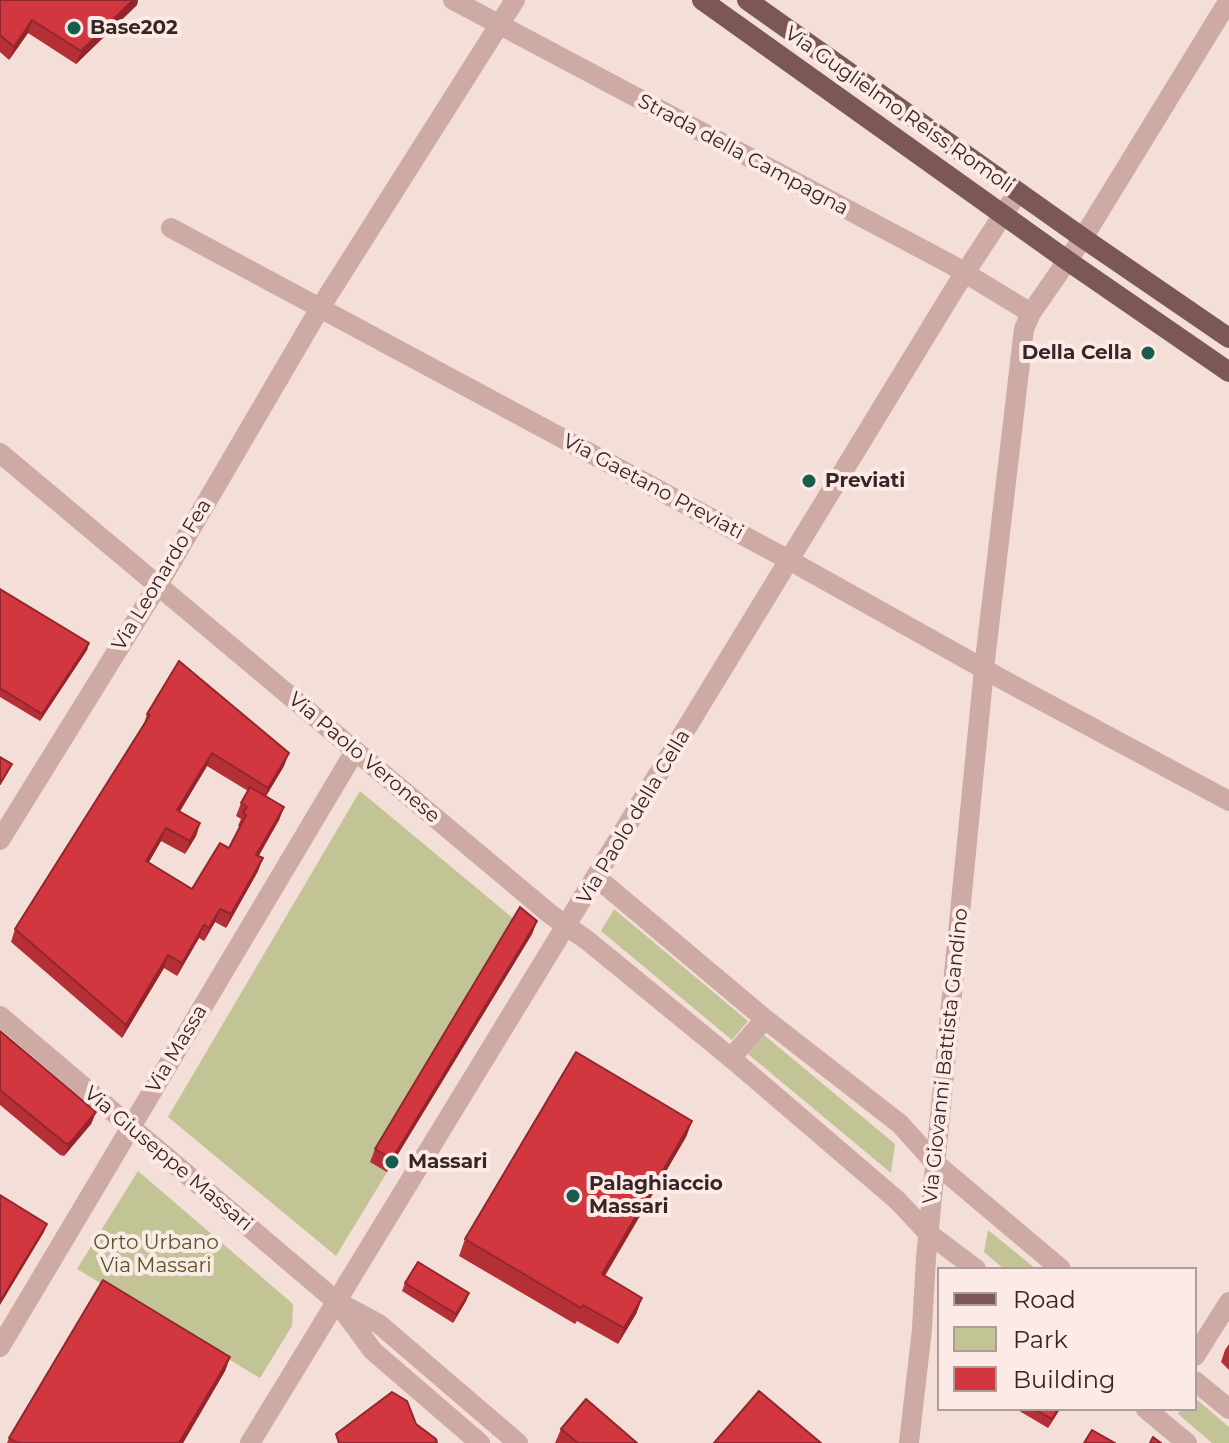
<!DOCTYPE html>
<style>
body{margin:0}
#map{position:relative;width:1229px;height:1443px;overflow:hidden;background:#f4ded8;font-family:Montserrat,sans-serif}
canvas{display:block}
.legend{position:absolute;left:937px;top:1267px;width:260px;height:144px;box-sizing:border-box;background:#fbeae5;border:2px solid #ad9c99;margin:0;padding:10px 14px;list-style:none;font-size:24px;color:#372626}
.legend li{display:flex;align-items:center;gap:16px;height:40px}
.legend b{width:40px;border:2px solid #ad9c99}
</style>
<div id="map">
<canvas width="1229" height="1443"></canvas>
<ul class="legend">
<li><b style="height:10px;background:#7b5755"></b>Road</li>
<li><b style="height:22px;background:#c2c496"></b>Park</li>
<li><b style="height:22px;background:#d2373f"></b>Building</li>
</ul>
</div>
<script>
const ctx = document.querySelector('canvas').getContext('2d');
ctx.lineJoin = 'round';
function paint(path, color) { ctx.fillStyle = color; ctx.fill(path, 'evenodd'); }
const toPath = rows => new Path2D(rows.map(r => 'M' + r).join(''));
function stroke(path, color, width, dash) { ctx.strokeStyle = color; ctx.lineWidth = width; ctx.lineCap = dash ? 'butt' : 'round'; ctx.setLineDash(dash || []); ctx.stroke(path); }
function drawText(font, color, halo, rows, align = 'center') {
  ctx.font = font + ' Montserrat,sans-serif'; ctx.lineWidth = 8; ctx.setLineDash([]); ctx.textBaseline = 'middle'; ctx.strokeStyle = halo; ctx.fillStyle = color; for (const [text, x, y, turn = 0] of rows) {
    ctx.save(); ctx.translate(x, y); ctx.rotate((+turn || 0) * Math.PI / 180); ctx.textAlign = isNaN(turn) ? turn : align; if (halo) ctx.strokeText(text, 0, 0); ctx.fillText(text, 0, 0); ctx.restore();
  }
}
const green = toPath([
 [360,791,532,934,336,1256,168,1117],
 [614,909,748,1021,732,1040,601,931],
 [764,1035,895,1144,891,1173,748,1054],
 [138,1171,293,1304,292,1326,260,1378,77,1269],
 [988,1230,1036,1269,1004,1269,984,1252],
 [1195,1398,1229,1427,1229,1443,1212,1443,1178,1414,1181,1409,1195,1409]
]);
const minor = toPath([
 [453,0,952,265,1031,313],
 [171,228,789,560,1009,683,1229,801],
 [0,453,550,914,588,941,731,1058,898,1201,928,1233,976,1269],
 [0,840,158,585,320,308,515,0],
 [597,878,765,1019,900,1124,935,1163,1061,1269],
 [0,1016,336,1301,373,1351,480,1443],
 [731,1058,765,1019],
 [340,1303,379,1324,518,1443],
 [0,1347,355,751],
 [1195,1356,1229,1302],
 [1195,1381,1229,1409],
 [1146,1409,1187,1443],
 [250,1443,955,288,1018,192],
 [909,1443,922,1329,926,1258,984,669,1024,329,1031,313,1083,238,1229,0]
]);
const major = toPath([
 [702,0,1068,261,1229,372],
 [747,0,1083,238,1229,338]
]);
const wall = toPath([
 [0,0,138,0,137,5,76,64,28,33,9,60,0,52],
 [0,589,89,643,87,650,40,721,0,697],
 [147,714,284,766,266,796,284,807,279,820,258,856,258,871,226,928,215,922,204,941,199,938,177,976,164,968,122,1038,11,942,15,929,143,727],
 [207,766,248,791,241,803,236,816,241,819,238,826,240,827,229,848,192,889,149,862,161,841,185,854,196,836,200,823,180,811],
 [537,921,532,934,387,1172,370,1162,375,1149],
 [0,1031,96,1112,91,1124,64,1156,60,1155,0,1105],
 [692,1121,686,1137,605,1276,642,1298,636,1314,618,1344,577,1321,575,1324,459,1256,465,1239],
 [405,1283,469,1293,466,1301,453,1323,402,1291],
 [1229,1344,1229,1370,1221,1362,1225,1350],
 [230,1357,225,1371,183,1443,7,1443,9,1438],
 [1016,1409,1060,1409,1048,1428],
 [561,1429,637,1443,555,1443]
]);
const shadedWall = toPath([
 [133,0,138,0,137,5,76,64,81,51],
 [32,20,28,33,9,60,14,47],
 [89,643,87,650,40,721,42,714],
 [212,753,207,766,173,823,177,810],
 [289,753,284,766,263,801,268,788],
 [284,807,279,820,252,868,256,855],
 [200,823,196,836,185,854,190,841],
 [166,828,161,841,142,874,146,861],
 [263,858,258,871,226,928,231,914],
 [220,909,215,922,204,941,209,928],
 [537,921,532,934,387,1172,392,1159],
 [204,925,199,938,177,976,182,963],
 [168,955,164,968,122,1038,126,1025],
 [96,1112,91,1124,64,1156,69,1144],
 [692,1121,686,1137,596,1290,602,1274],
 [47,1224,44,1232,0,1305,0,1302],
 [469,1293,466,1301,453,1323,456,1314],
 [642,1298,636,1314,618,1344,624,1328],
 [230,1357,225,1371,183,1443,179,1443],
 [1058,1409,1060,1409,1048,1428,1052,1419]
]);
const building = toPath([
 [0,0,133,0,81,51,32,20,14,47,0,35,0,0],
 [0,589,89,643,42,714,0,688,0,589],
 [179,661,289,753,268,788,212,753,177,810,200,823,190,841,166,828,146,861,192,889,220,843,229,848,246,815,243,813,247,807,241,803,250,787,284,807,256,855,263,858,231,914,220,909,209,928,204,925,182,963,168,955,126,1025,15,929,150,715,147,714,179,661],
 [0,757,12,764,0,784,0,757],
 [520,907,537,921,392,1159,375,1149,520,907],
 [0,1031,96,1112,69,1144,65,1143,0,1090,0,1031],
 [576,1052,692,1121,602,1274,642,1298,624,1328,583,1305,581,1308,465,1239,576,1052],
 [0,1195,47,1224,0,1302,0,1195],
 [418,1262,469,1293,456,1314,405,1283,418,1262],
 [103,1280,230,1357,179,1443,18,1443,9,1438,103,1280],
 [759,1391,821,1443,714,1443,759,1391],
 [392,1392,407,1401,416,1424,436,1439,437,1443,339,1443,336,1434,392,1392],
 [586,1399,637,1443,578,1443,561,1429,586,1399],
 [1034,1409,1058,1409,1052,1419,1034,1409],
 [1092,1430,1115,1443,1084,1443,1092,1430],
 [1153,1437,1161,1443,1150,1443,1153,1437]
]);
const markers = [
 [74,28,8,"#175c4d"],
 [1148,353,8,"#175c4d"],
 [809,481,8,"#175c4d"],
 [392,1162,8,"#175c4d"],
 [573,1196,8,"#175c4d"]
];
const poiNames = [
 ["Base202",90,28],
 ["Della Cella",1132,353,"right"],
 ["Previati",825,481],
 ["Massari",408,1162],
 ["Palaghiaccio",589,1184],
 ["Massari",589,1207]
];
const streetNames = [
 ["Via Guglielmo Reiss Romoli",899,110,35],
 ["Strada della Campagna",743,155,28],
 ["Via Gaetano Previati",653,487,28],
 ["Via Leonardo Fea",162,575,-59],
 ["Via Paolo Veronese",364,758,40],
 ["Via Paolo della Cella",634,817,-59],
 ["Via Massa",177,1049,-59],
 ["Via Giovanni Battista Gandino",946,1056,-84],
 ["Via Giuseppe Massari",168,1159,40]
];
const parkNames = [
 ["Orto Urbano",156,1243],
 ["Via Massari",156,1266]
];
paint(green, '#c2c496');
stroke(minor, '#cdaaa3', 20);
stroke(major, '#7b5755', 20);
paint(wall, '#b52f36');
paint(shadedWall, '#93262c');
paint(building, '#d2373f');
stroke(building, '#93262c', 2);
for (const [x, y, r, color] of markers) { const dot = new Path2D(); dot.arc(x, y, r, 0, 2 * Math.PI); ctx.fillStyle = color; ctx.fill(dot); stroke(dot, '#fbeae5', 3); }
drawText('bold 20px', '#372626', '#fbeae5', poiNames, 'left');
drawText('20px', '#372626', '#fbeae5', streetNames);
drawText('20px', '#545827', '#fbeae5', parkNames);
</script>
